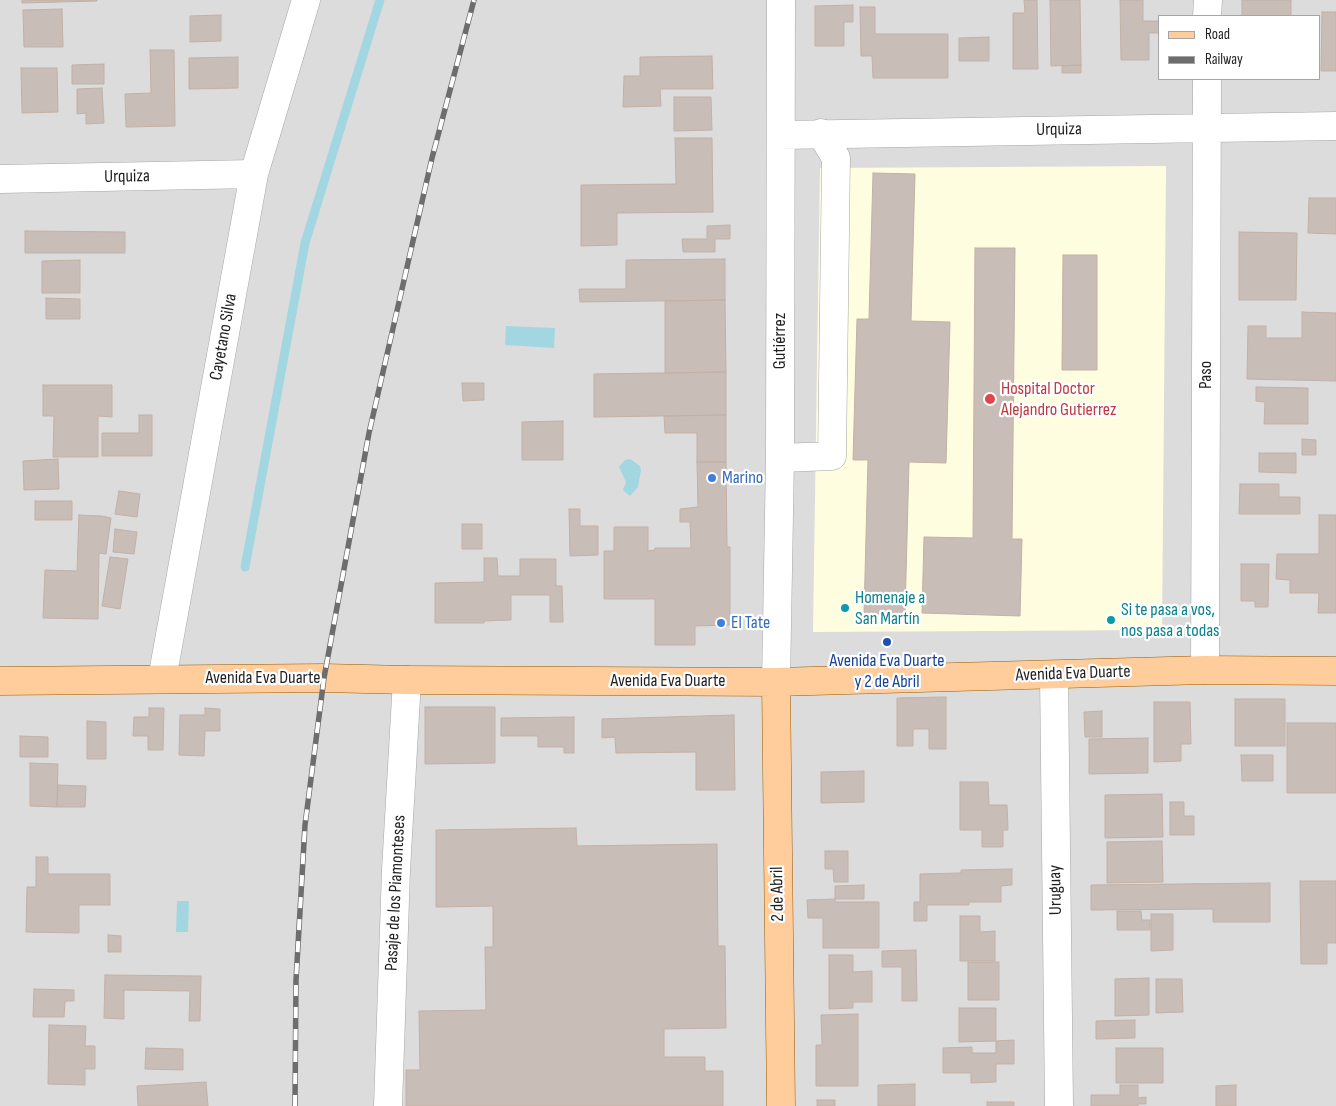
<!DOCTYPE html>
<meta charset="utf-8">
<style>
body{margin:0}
#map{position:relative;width:1336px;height:1106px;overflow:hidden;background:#f0ece4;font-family:"Sofia Sans Condensed",sans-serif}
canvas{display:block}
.legend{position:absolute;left:1158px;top:15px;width:162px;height:65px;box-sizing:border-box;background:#fff;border:1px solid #a5a5a5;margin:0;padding:6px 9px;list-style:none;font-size:15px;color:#1f1f1f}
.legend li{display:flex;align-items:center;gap:10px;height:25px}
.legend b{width:25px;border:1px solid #a5a5a5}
</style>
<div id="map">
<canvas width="1336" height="1106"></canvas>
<ul class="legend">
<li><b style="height:6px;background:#ffcd9b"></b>Road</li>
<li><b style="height:6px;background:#6d6d6d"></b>Railway</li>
</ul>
</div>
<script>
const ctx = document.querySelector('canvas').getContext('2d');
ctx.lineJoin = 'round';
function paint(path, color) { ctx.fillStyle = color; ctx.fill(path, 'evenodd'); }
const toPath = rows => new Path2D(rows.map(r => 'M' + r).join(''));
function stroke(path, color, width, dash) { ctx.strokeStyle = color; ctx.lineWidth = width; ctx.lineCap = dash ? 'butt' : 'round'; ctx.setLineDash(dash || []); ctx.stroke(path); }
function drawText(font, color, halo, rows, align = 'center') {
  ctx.font = font + ' "Sofia Sans Condensed",sans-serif'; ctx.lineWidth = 4.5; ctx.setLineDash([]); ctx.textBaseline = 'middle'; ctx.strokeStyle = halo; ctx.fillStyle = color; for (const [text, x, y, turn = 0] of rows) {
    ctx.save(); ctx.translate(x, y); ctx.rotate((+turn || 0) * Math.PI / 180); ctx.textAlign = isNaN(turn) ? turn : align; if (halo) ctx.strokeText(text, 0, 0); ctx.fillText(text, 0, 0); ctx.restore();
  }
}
const residential = toPath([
 [0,0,1336,0,1336,1106,0,1106],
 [1160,16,1320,16,1320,79,1160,79]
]);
const education = toPath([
 [1166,166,1162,630,813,632,820,168]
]);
const water = toPath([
 [506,326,555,328,554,348,505,345],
 [630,459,640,466,641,470,638,487,630,496,623,490,626,482,619,467,625,460],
 [177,901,189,901,188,932,176,932]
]);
const stream = toPath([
 [245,567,305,243,380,0]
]);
const building = toPath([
 [22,0,97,0,97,1,22,3,22,0],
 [1024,0,1037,0,1038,69,1013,69,1013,13,1025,13,1024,0],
 [1050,0,1080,0,1081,65,1051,66,1050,0],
 [1120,0,1143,0,1143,21,1160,21,1160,33,1149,33,1149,60,1121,60,1120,0],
 [1242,0,1291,0,1291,16,1242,16,1242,0],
 [853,5,853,22,844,22,844,46,815,46,815,6,853,5],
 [860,7,875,7,875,34,948,34,948,78,873,78,872,56,861,56,860,7],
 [62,9,63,47,24,47,23,10,62,9],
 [1322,12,1336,12,1336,71,1321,71,1322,12],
 [221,15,221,41,190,42,190,16,221,15],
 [989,37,989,61,959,61,959,38,989,37],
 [150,50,174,50,175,126,126,127,125,94,151,93,150,50],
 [712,56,713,89,660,89,661,106,623,107,624,76,640,76,640,57,712,56],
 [238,57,238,88,189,89,189,58,238,57],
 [104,64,104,84,72,84,72,65,104,64],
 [1081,65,1081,73,1062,73,1062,66,1081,65],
 [21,68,57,68,58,112,22,113,21,68],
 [102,88,104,123,86,124,86,113,77,114,77,89,102,88],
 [674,97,711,97,712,130,674,131,674,97],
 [675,138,712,138,713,212,617,213,617,245,581,246,581,185,676,184,675,138],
 [873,173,915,174,911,321,950,322,946,463,909,462,905,614,864,614,868,460,853,460,857,319,869,319,873,173],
 [1309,198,1336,198,1336,234,1308,233,1309,198],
 [730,225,730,239,715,239,715,252,683,252,682,239,707,239,707,226,730,225],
 [25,231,125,232,125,253,25,253,25,231],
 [1239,232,1297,233,1296,300,1239,300,1239,232],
 [975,248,1015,248,1012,539,1022,539,1020,616,922,613,924,537,973,538,975,248],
 [1063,255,1097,255,1097,370,1062,370,1063,255],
 [725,259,725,300,580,302,579,289,626,289,626,260,725,259],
 [80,260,80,293,42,293,42,261,80,260],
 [46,298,80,299,80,319,46,319,46,298],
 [725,300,726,372,665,373,665,301,725,300],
 [1302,312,1336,313,1336,381,1247,379,1248,326,1266,326,1266,338,1302,338,1302,312],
 [726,372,726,415,594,417,594,374,726,372],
 [462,383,484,383,484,400,463,401,462,383],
 [43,385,112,385,112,417,98,416,98,457,53,457,54,416,43,416,43,385],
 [1256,387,1308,388,1308,424,1264,424,1265,402,1256,401,1256,387],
 [139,415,152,415,152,456,102,456,102,433,139,433,139,415],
 [726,415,726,462,697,462,697,433,665,433,664,416,726,415],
 [563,421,563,460,522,460,522,422,563,421],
 [1302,439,1316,440,1316,455,1302,455,1302,439],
 [1259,453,1296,453,1296,473,1259,472,1259,453],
 [58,459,59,489,24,490,23,461,58,459],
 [697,462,726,462,727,547,730,547,730,625,695,626,695,645,655,645,655,599,604,599,604,551,614,551,614,527,648,527,648,551,655,550,655,548,691,548,690,522,680,522,680,509,698,507,697,462],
 [1240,484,1279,484,1279,497,1300,497,1300,514,1239,514,1240,484],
 [119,491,140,494,137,517,115,514,119,491],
 [35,501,72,501,72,520,35,520,35,501],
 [569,509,580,509,580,526,598,526,598,555,570,556,569,509],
 [79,515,101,516,111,518,106,554,99,553,98,619,43,618,45,570,77,571,79,515],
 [1319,515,1336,515,1336,613,1318,613,1319,593,1290,593,1290,580,1276,579,1277,554,1319,554,1319,515],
 [462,524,482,524,482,549,462,549,462,524],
 [115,529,137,532,134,554,113,552,115,529],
 [110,557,128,559,120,609,102,606,110,557],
 [484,558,497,558,498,576,520,576,520,559,556,559,556,586,562,586,563,622,550,622,550,595,511,595,511,620,484,621,484,623,435,623,435,583,484,582,484,558],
 [1241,564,1269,564,1268,607,1255,607,1255,601,1241,601,1241,564],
 [946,697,946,749,929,749,929,729,913,729,913,746,897,746,897,698,946,697],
 [1235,699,1285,699,1285,746,1235,746,1235,699],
 [1154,702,1190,702,1191,744,1181,744,1181,761,1154,762,1154,702],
 [425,707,495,707,495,763,425,764,425,707],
 [149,708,164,708,163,750,148,750,148,736,133,736,134,717,149,717,149,708],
 [205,708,220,709,220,731,205,731,204,756,179,755,180,715,205,715,205,708],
 [1102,711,1102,737,1085,737,1084,712,1102,711],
 [734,715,735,790,696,790,696,752,616,753,615,737,602,738,602,719,734,715],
 [574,717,574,753,564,753,564,747,538,747,538,736,501,736,501,718,574,717],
 [87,721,106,722,106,759,87,759,87,721],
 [1287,723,1336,723,1336,793,1287,793,1287,723],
 [20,736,48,737,48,757,20,757,20,736],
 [1148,738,1148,773,1089,774,1089,739,1148,738],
 [1241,755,1273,755,1273,781,1242,781,1241,755],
 [30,763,58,764,57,807,30,806,30,763],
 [864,771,864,802,821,803,821,772,864,771],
 [960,782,988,782,989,805,1007,805,1008,830,1003,830,1003,847,982,847,982,830,960,830,960,782],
 [58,785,86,786,85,807,57,807,58,785],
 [1162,794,1163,837,1105,838,1105,795,1162,794],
 [1170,802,1184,802,1184,816,1194,816,1194,835,1170,835,1170,802],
 [576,828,577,846,717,844,718,944,718,946,725,946,726,1028,664,1029,664,1057,705,1057,705,1071,723,1071,723,1106,406,1106,406,1070,420,1070,419,1011,486,1010,485,947,493,947,493,906,436,907,436,830,576,828],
 [1162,841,1163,882,1107,883,1107,842,1162,841],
 [825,851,848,851,848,882,834,882,833,869,825,869,825,851],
 [36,857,48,857,48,874,110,874,110,905,79,905,79,933,26,932,27,887,36,887,36,857],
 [1012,869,1012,885,1001,886,1001,902,969,902,969,905,927,905,927,921,914,921,914,902,920,902,920,874,961,873,961,870,1012,869],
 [1300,881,1336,881,1336,943,1327,943,1327,964,1301,964,1300,881],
 [1270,883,1270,922,1213,922,1213,909,1091,910,1091,885,1270,883],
 [864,885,864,899,835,899,835,886,864,885],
 [835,899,835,902,879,902,879,948,823,948,823,918,808,918,807,900,835,899],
 [1117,911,1141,911,1142,920,1150,920,1150,930,1117,930,1117,911],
 [1151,914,1173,914,1173,950,1151,951,1151,914],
 [960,916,980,916,980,932,995,931,995,961,960,961,960,916],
 [108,935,121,936,121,952,108,952,108,935],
 [916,950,917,1001,902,1001,902,967,882,967,882,951,916,950],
 [829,955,853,955,853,972,872,971,872,1002,853,1002,853,1008,829,1009,829,955],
 [968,962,999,962,999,1000,968,1000,968,962],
 [105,975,201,976,200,1021,189,1021,190,991,124,990,124,1019,104,1018,105,975],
 [1149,978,1149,1015,1115,1016,1115,979,1149,978],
 [1156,979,1182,979,1183,1012,1156,1013,1156,979],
 [34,989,74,990,74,1001,65,1001,64,1017,33,1017,34,989],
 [959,1008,996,1008,996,1041,1014,1040,1014,1064,996,1064,996,1082,971,1083,971,1073,943,1073,943,1048,972,1047,972,1053,996,1053,996,1041,959,1042,959,1008],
 [858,1014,858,1086,816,1086,816,1045,822,1045,821,1015,858,1014],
 [1135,1020,1135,1038,1096,1039,1096,1021,1135,1020],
 [49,1025,86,1026,85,1046,95,1046,95,1069,85,1069,85,1085,48,1084,49,1025],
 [146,1048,183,1049,183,1070,145,1069,146,1048],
 [1116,1048,1163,1048,1163,1083,1116,1083,1116,1048],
 [206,1082,208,1106,138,1106,137,1086,206,1082],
 [915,1084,915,1106,878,1106,878,1085,915,1084],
 [1120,1085,1138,1085,1138,1098,1146,1097,1146,1104,1138,1104,1138,1106,1091,1106,1091,1095,1120,1095,1120,1085],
 [1236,1085,1236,1106,1216,1106,1216,1086,1236,1085],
 [817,1100,835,1100,835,1106,817,1106,817,1100],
 [987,1102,1014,1102,1014,1106,987,1106,987,1102]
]);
const minor = toPath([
 [1207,16,1208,0],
 [781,135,1336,126],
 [0,179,254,174],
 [780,458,832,456,836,158,821,133],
 [1205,670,1207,79],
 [1054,675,1059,1106],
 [162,679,254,174,306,0],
 [776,682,780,458,781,0],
 [388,1106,396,870,407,680]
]);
const major = toPath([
 [0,681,324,678,407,680,776,682,1205,670,1336,671],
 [776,682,781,1106]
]);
const rail = toPath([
 [295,1106,296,980,305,825,324,678,369,433,432,158,474,0]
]);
const markers = [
 [990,399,6,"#e0444e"],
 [712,478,5,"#3f7fe0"],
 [845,608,5,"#0f9aa8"],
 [1111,620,5,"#0f9aa8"],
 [721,623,5,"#3f7fe0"],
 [887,642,5,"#1a4fb4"]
];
const streetNames = [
 ["Urquiza",1059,130,-1],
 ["Urquiza",127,177,-1],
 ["Cayetano Silva",224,337,-80],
 ["Gutiérrez",780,341,-90],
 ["Paso",1206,375,-90],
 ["Avenida Eva Duarte",1073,674,-2],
 ["Avenida Eva Duarte",263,678],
 ["Avenida Eva Duarte",668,681],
 ["Uruguay",1056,890,-91],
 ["Pasaje de los Piamonteses",396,893,-87],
 ["2 de Abril",778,894,-91]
];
const healthNames = [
 ["Hospital Doctor",1001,389],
 ["Alejandro Gutierrez",1001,410]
];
const shopNames = [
 ["Marino",722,478],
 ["El Tate",731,623]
];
const cultureNames = [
 ["Homenaje a",855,598],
 ["San Martín",855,619],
 ["Si te pasa a vos,",1121,610],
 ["nos pasa a todas",1121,631]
];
const transitNames = [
 ["Avenida Eva Duarte",887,661],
 ["y 2 de Abril",887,682]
];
paint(residential, '#dddcdc');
paint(education, '#fffddf');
paint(water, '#a2d7e1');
stroke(stream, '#a2d7e1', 9);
paint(building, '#c9bdb7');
stroke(building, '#c3b1a6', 1);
stroke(minor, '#a6a6a6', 29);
stroke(major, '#9a5c00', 29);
stroke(minor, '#fff', 28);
stroke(major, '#ffcd9b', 28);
stroke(rail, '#6d6d6d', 5.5);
stroke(rail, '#fff', 4, [11]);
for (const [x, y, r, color] of markers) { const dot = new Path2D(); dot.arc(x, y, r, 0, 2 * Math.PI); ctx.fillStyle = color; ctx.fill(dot); stroke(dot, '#fff', 2); }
drawText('18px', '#1f1f1f', '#fff', streetNames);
drawText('18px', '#be3a42', '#fff', healthNames, 'left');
drawText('18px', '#366cbe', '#fff', shopNames, 'left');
drawText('18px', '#0d838f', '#fff', cultureNames, 'left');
drawText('18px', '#164399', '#fff', transitNames);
</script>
